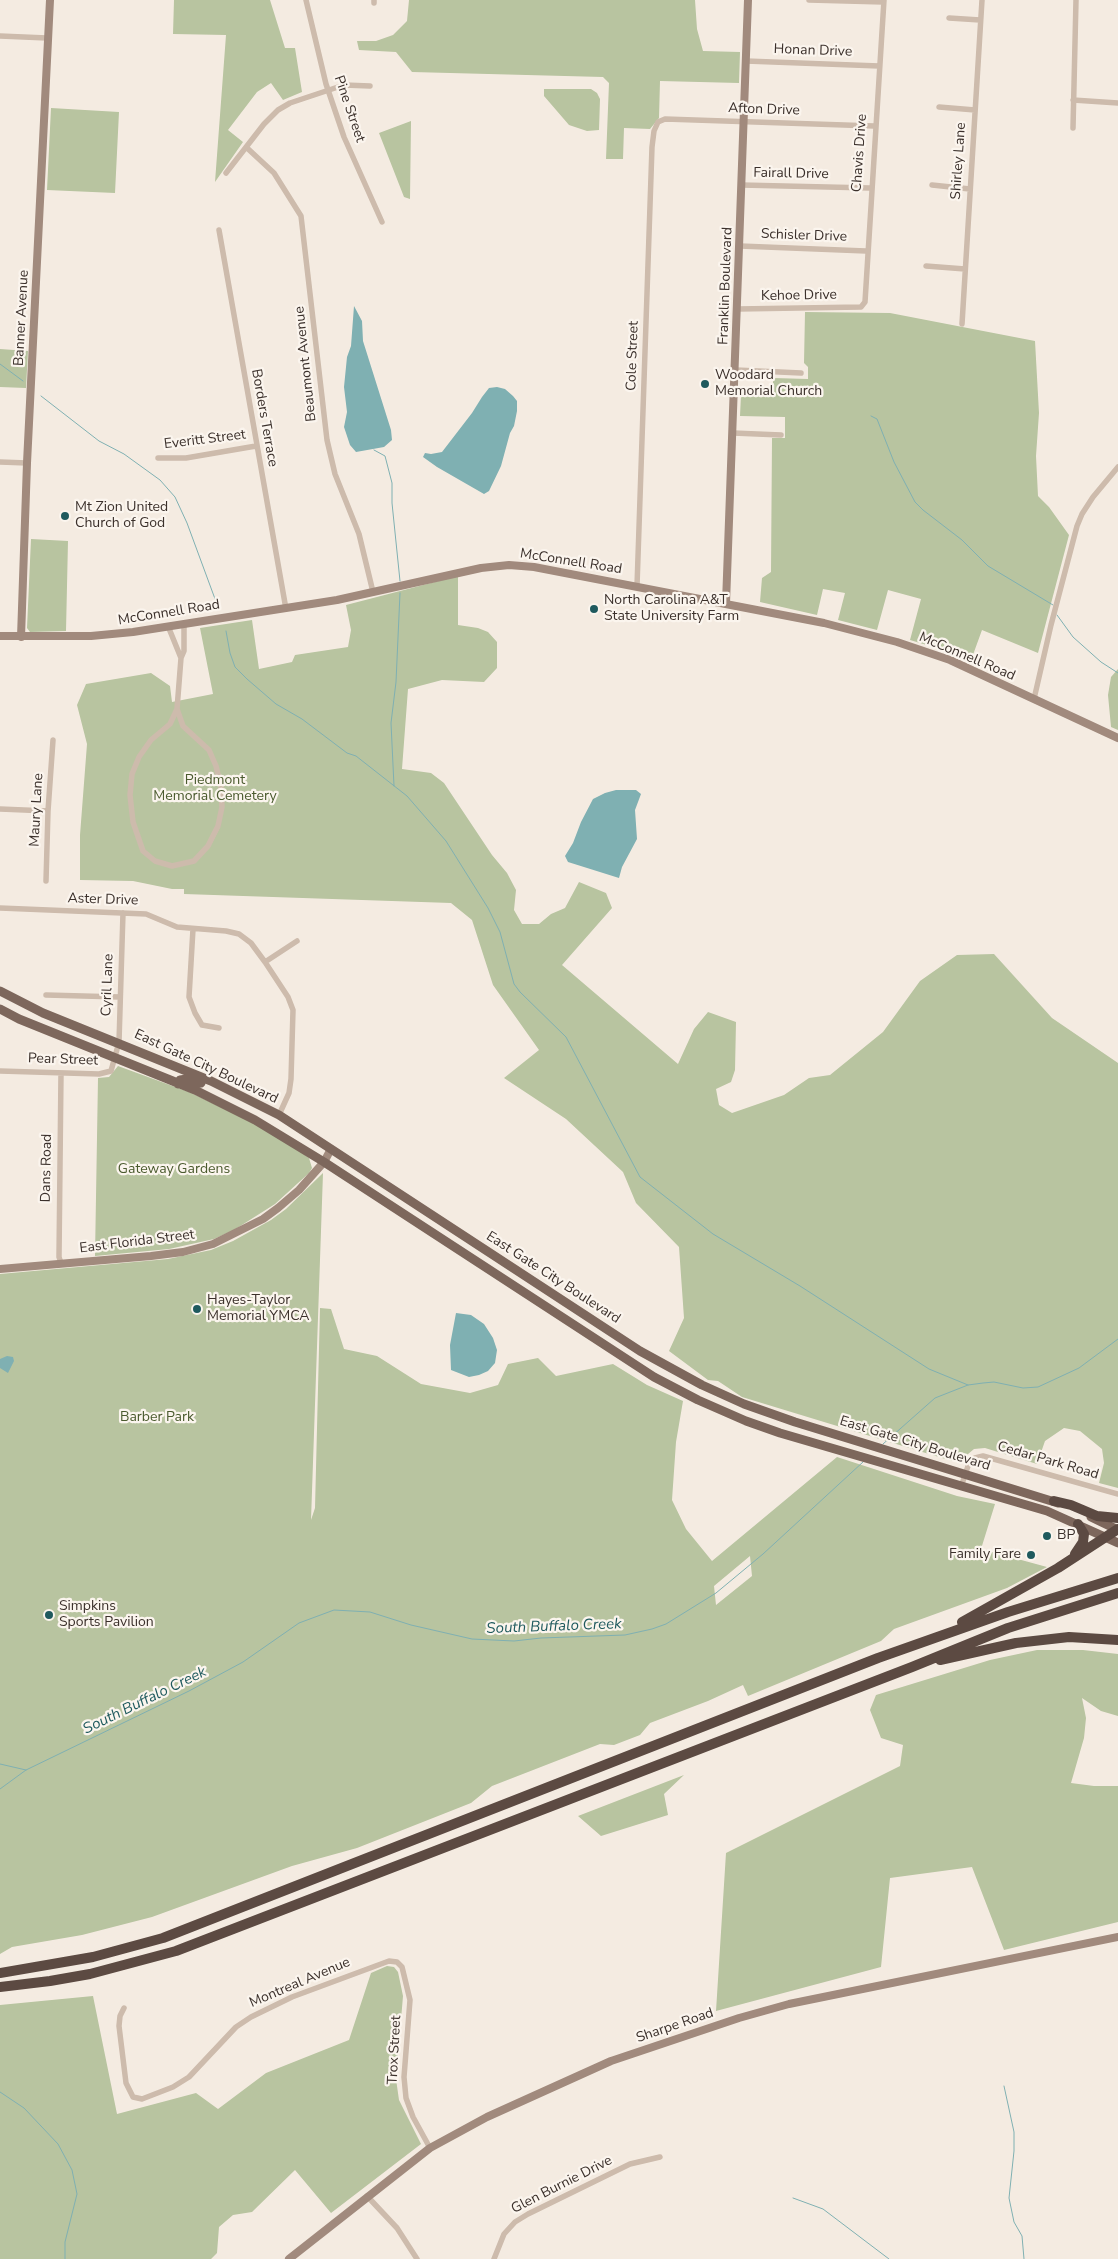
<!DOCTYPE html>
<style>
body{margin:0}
canvas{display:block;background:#f4ebe1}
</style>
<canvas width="1118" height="2259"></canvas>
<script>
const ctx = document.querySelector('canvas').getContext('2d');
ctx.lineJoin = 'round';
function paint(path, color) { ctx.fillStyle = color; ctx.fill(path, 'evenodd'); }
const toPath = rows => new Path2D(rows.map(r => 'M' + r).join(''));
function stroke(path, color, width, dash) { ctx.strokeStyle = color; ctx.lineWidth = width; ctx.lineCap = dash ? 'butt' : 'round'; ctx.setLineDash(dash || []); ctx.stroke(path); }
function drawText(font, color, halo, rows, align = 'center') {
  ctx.font = font + ' "Nunito Sans",sans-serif'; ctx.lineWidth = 4.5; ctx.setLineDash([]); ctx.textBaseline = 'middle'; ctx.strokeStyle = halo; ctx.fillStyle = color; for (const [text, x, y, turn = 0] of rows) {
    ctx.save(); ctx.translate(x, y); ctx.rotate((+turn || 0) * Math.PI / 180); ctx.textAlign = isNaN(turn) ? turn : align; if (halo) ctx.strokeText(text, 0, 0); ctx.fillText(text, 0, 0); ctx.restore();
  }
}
const green = toPath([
 [174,0,270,0,285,48,295,48,302,92,283,100,271,83,257,92,228,130,243,142,215,182,226,35,173,34],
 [409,0,695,0,697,29,703,51,740,52,739,83,660,81,659,118,650,129,624,128,623,159,606,159,609,83,603,77,412,72,396,52,359,50,357,41,376,41,393,35,407,21],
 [544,89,591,89,597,93,600,99,599,130,587,131,569,125,544,96],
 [51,108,119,112,115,193,47,190],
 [411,121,410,199,404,197,379,133],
 [805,312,890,313,1035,341,1039,413,1036,456,1038,496,1049,507,1069,535,1038,653,982,630,970,663,940,649,910,640,921,599,888,590,877,630,838,620,845,593,823,589,817,615,760,602,762,578,771,572,772,438,785,438,785,417,740,416,741,395,773,396,773,378,808,379,808,367,804,363],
 [0,349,28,351,26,388,0,387],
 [31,539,68,541,66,631,30,632,27,628],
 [458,576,458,625,478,628,488,632,497,642,497,668,484,682,442,680,408,689,402,769,431,773,444,783,492,855,507,873,516,890,514,910,522,924,539,924,551,914,565,908,579,882,606,893,612,908,562,965,678,1064,694,1029,708,1012,736,1022,735,1070,731,1082,716,1089,719,1105,732,1113,784,1095,809,1078,830,1075,883,1032,920,981,957,955,994,954,1052,1018,1118,1063,1118,1488,1099,1483,1104,1463,1102,1449,1080,1431,1064,1428,1045,1441,1037,1464,985,1448,974,1449,961,1460,952,1461,742,1397,718,1381,708,1380,669,1351,684,1318,679,1247,636,1203,623,1172,566,1119,504,1078,539,1050,493,985,472,920,451,903,184,894,184,889,172,889,133,881,80,880,80,835,87,744,77,705,86,684,151,673,170,686,172,702,213,694,200,628,252,620,259,669,292,662,295,655,348,647,351,630,346,605],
 [1118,669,1118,730,1111,727,1108,695,1111,677],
 [118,1066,189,1092,258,1125,281,1138,309,1158,312,1168,309,1173,275,1204,234,1230,214,1239,169,1249,95,1256,98,1078,109,1077],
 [323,1173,311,1520,315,1508,320,1308,331,1309,344,1349,377,1356,421,1384,470,1393,498,1385,508,1364,538,1358,556,1376,613,1364,647,1385,683,1401,676,1442,672,1500,686,1529,712,1561,837,1457,957,1496,995,1504,981,1549,1047,1567,1007,1588,894,1629,881,1641,748,1696,743,1685,708,1701,650,1723,640,1735,614,1745,600,1744,492,1786,471,1803,357,1848,292,1866,152,1917,82,1935,12,1947,0,1954,0,1274,168,1259,211,1250,233,1241,271,1220,286,1209],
 [750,1556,752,1576,716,1605,714,1586],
 [1037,1650,1083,1650,1118,1654,1118,1716,1101,1711,1082,1698,1086,1718,1084,1738,1071,1783,1094,1786,1118,1786,1118,1922,1004,1950,972,1867,890,1878,881,1967,716,2011,726,1853,900,1766,903,1745,881,1738,870,1710,876,1695,990,1660],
 [684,1775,664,1794,668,1815,601,1836,578,1816],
 [387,1966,394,1967,398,1972,403,1996,396,2079,399,2100,421,2144,331,2213,295,2170,252,2212,233,2215,219,2227,217,2253,211,2259,0,2259,0,2005,93,1996,117,2114,196,2093,218,2109,266,2073,349,2040,371,1973]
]);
const water = toPath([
 [354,306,362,321,363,341,391,430,392,440,384,447,356,452,350,445,344,427,347,412,344,387,347,357,351,346],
 [497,387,505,389,513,396,517,401,517,411,514,426,510,433,501,466,489,491,484,494,437,467,423,457,425,453,431,454,442,452,472,413,482,397,489,388],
 [616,790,636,790,641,794,635,810,637,839,622,867,619,878,568,862,565,856,573,843,581,822,593,799,605,793],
 [456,1313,471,1315,484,1324,493,1338,497,1350,495,1363,488,1371,479,1375,469,1377,451,1370,450,1345],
 [7,1356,13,1357,14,1361,8,1373,0,1368,0,1359]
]);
const stream = toPath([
 [0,364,23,381],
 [41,396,99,441,124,454,160,480,175,497,187,523,218,607],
 [871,416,877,419,894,462,915,502,923,510,962,540,988,566,1053,605],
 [374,450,385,456,392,483,392,503,400,581],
 [1057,615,1073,637,1101,662,1118,673],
 [226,631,230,653,235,667,247,679,276,704,302,719,347,753,356,756,407,796,446,841,488,908,500,932,514,984,520,992,566,1037,640,1177,713,1234,800,1286,929,1369,968,1385],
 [394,786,391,723,396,682,400,593],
 [883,1444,935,1398,968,1385,983,1383,994,1382,1023,1388,1038,1387,1079,1368,1118,1339],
 [0,1764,26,1770],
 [0,1789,26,1770,189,1691,243,1662,299,1623,334,1610,370,1612,411,1625,472,1639,514,1641,541,1638,625,1635,652,1629,666,1624,716,1593,763,1554,863,1462],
 [1004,2086,1014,2132,1014,2151,1009,2198,1014,2222,1022,2236,1024,2259],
 [0,2092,24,2108,58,2144,72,2170,77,2194,65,2242,65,2259],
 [793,2198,823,2209,889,2259]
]);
const street = toPath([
 [306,0,326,84,344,137,382,222],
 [374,0,374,3],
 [809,0,883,2],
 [949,18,980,20],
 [0,36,47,38],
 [746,61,879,66],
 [1073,100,1118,103],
 [939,107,975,110],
 [1073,128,1076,0],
 [246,147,274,173,301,216,327,440,335,474,359,534,373,592],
 [226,173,264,124,278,110,290,103,344,85,370,86],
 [741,185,870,188],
 [932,185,970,189],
 [219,230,286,609],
 [740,246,866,251],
 [926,266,965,269],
 [738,309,861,307,865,302,884,0],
 [962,324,982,0],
 [736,370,801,373],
 [733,433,781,435],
 [158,458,186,458,256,446],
 [0,462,27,463],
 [637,586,652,147,654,131,658,122,665,119,874,126],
 [168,626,181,658],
 [1034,699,1051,625,1077,526,1082,514,1093,497,1118,467],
 [177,709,183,726,209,750,216,766,221,787,222,807,218,826,208,846,194,861,172,866,155,861,143,851,133,822,130,795,132,774,139,757,151,740,170,724,177,709,181,658,184,651,184,624],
 [0,809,48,811],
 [46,881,48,811,53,740],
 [0,908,146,914,177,927,226,931,239,934,251,943,265,962,288,997,293,1010,291,1079,289,1093,279,1115],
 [193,929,189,997,195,1013,202,1025,219,1028],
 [265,962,297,941],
 [46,995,120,997],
 [0,1071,99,1074,111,1071,119,1042,123,913],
 [61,1263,59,1257,61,1073],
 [961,1487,968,1466,975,1458,983,1456,1118,1494],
 [124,2008,120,2016,119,2026,126,2083,133,2097,142,2099,173,2087,189,2077,236,2027,251,2017,292,1997,389,1961,397,1962,402,1967,410,2000,404,2077,406,2098,413,2117,430,2148],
 [367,2196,397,2228,417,2259],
 [494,2259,504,2234,515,2222,528,2214,630,2164,660,2157]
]);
const secondary = toPath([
 [726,603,748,0],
 [0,636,91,636,133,632,337,600,481,568,509,565,534,567,824,623,897,642,950,660,1118,738],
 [21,637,27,463,50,0],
 [0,1269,151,1256,183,1252,213,1244,263,1219,278,1208,299,1190,324,1162,331,1149],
 [289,2259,430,2148,487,2117,611,2061,739,2018,789,2004,1118,1937]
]);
const primary = toPath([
 [0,991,43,1013,211,1081,279,1115,640,1351,702,1385,744,1404,795,1422,1058,1503],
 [0,1009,19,1019,195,1090,255,1120,324,1162,654,1377,698,1400,746,1421,780,1433,1047,1511,1118,1543],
 [178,1084,180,1080,187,1079,201,1083],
 [1091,1517,1118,1530]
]);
const highway = toPath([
 [1054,1501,1071,1505,1097,1516,1118,1518],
 [1075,1554,1083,1542,1084,1534,1078,1524],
 [962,1622,1058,1568,1118,1529],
 [940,1660,1016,1643,1069,1637,1118,1640],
 [0,1973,93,1957,163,1938,878,1658,1008,1612,1118,1578],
 [0,1987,50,1981,90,1974,176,1951,912,1667,1008,1628,1118,1593]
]);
const markers = [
 [705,384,5,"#1f5a5e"],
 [65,516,5,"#1f5a5e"],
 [594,609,5,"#1f5a5e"],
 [197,1309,5,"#1f5a5e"],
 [1047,1536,5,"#1f5a5e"],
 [1031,1555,5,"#1f5a5e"],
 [49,1615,5,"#1f5a5e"]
];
const streetNames = [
 ["Honan Drive",813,51,2],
 ["Pine Street",349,109,71],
 ["Afton Drive",764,110,2],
 ["Chavis Drive",860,153,-86],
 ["Shirley Lane",959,161,-86],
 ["Fairall Drive",791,174,1],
 ["Schisler Drive",804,236,2],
 ["Franklin Boulevard",726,286,-88],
 ["Kehoe Drive",799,296,-1],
 ["Banner Avenue",22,318,-87],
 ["Cole Street",633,356,-88],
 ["Beaumont Avenue",306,364,-96],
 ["Borders Terrace",264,418,80],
 ["Everitt Street",205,440,-7],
 ["McConnell Road",571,562,9],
 ["McConnell Road",169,613,-9],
 ["McConnell Road",967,657,23],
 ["Maury Lane",37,810,-87],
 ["Aster Drive",103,900,2],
 ["Cyril Lane",108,985,-88],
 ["Pear Street",63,1060,2],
 ["East Gate City Boulevard",206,1067,25],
 ["Dans Road",47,1168,-89],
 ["East Florida Street",137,1242,-7],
 ["East Gate City Boulevard",553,1278,33],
 ["East Gate City Boulevard",915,1444,17],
 ["Cedar Park Road",1048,1461,16],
 ["Montreal Avenue",300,1983,-23],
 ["Sharpe Road",675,2026,-19],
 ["Trox Street",395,2050,-87],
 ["Glen Burnie Drive",562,2185,-27]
];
const poiNames = [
 ["Woodard",715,376],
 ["Memorial Church",715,392],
 ["Mt Zion United",75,508],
 ["Church of God",75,524],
 ["North Carolina A&T",604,601],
 ["State University Farm",604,617],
 ["Hayes-Taylor",207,1301],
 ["Memorial YMCA",207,1317],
 ["BP",1057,1536],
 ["Family Fare",1021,1555,"right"],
 ["Simpkins",59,1607],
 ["Sports Pavilion",59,1623]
];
const parkNames = [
 ["Piedmont",215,781],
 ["Memorial Cemetery",215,797],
 ["Gateway Gardens",174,1170],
 ["Barber Park",157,1418]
];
const waterNames = [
 ["South Buffalo Creek",554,1627,-2],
 ["South Buffalo Creek",145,1701,-26]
];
paint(green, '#b8c4a0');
paint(water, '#7fb0b2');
stroke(stream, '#7fb0b2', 1);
stroke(street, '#cdbbac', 5.5);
stroke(secondary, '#a18a7d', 8);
stroke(primary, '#7d675c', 9);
stroke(highway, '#5c4a42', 10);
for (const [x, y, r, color] of markers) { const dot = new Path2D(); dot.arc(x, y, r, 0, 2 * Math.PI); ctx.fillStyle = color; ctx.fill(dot); stroke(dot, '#fbf5ee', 2); }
drawText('14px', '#3b302b', '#fbf5ee', streetNames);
drawText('14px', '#3b302b', '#fbf5ee', poiNames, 'left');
drawText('14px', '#4a5a2e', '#fbf5ee', parkNames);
drawText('italic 15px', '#1f5a5e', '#fbf5ee', waterNames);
</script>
